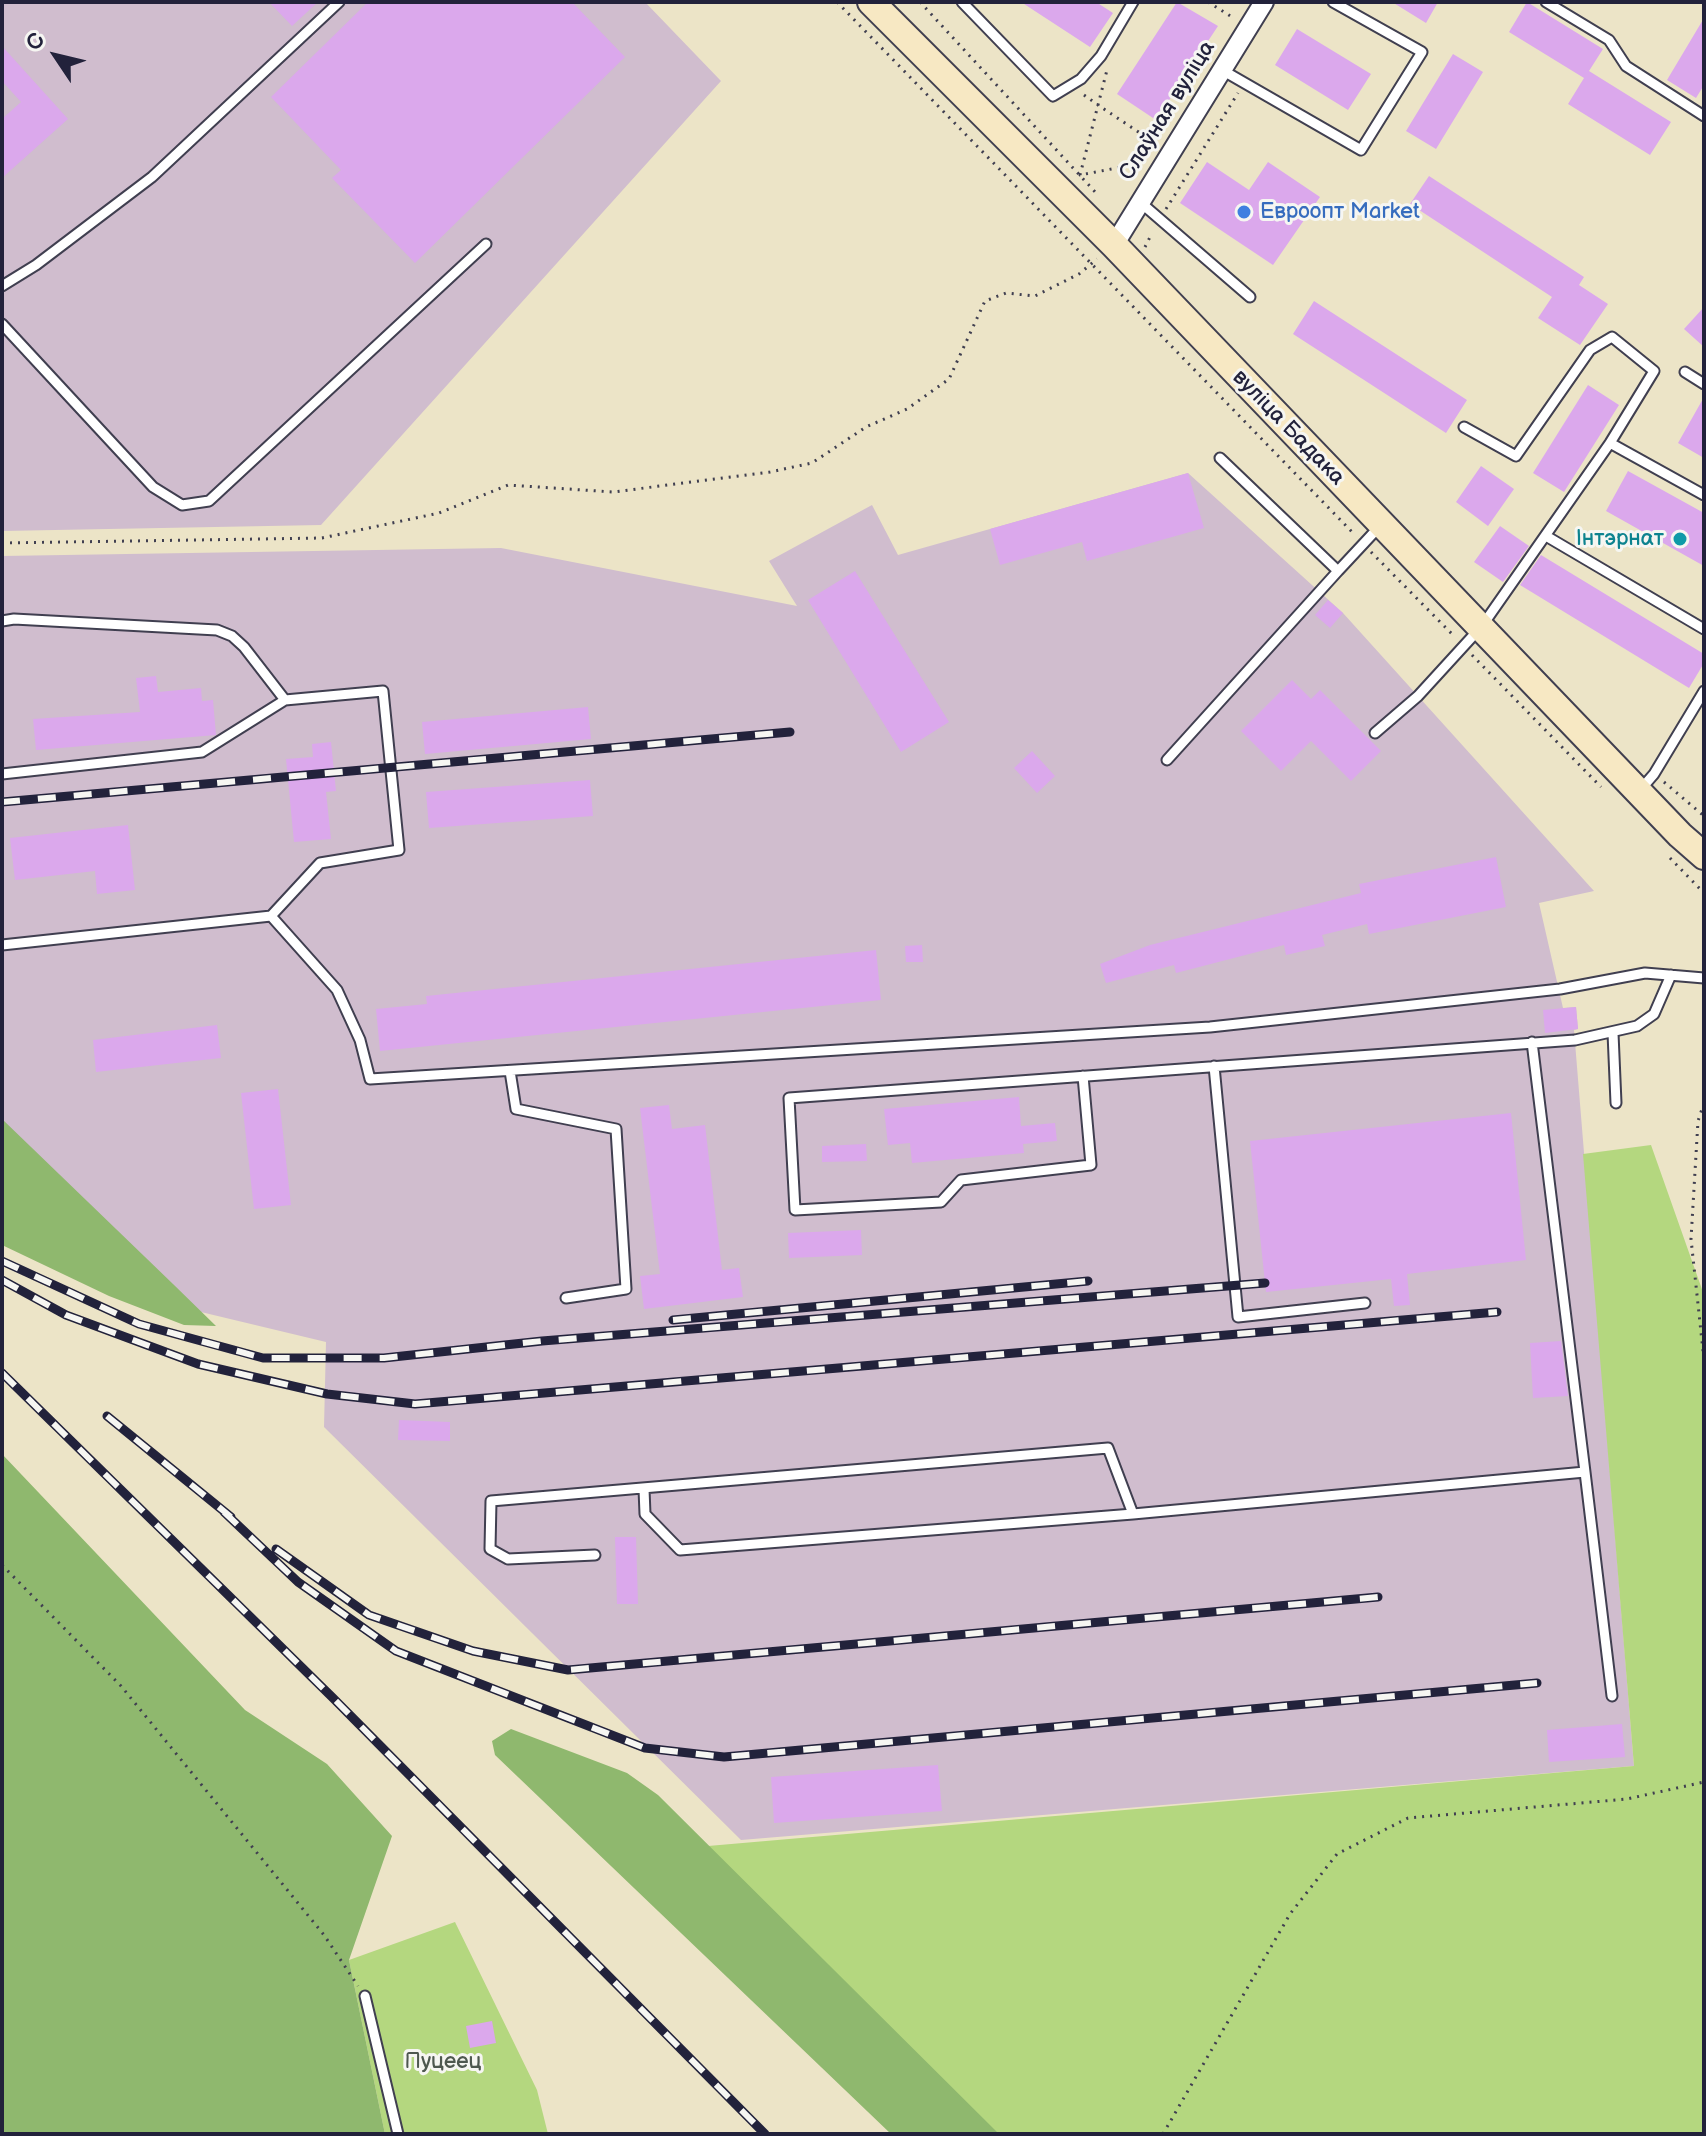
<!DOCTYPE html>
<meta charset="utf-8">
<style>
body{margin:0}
#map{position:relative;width:1706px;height:2136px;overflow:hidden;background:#ece4c7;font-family:"Balsamiq Sans",sans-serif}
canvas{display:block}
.frame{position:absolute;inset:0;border:4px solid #22223b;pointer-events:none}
.north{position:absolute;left:16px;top:16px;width:80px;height:80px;-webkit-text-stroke:6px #f6f6f2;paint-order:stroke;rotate:305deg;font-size:22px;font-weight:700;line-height:32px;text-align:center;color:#22223b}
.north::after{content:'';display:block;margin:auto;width:28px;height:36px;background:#22223b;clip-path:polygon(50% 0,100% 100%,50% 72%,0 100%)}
</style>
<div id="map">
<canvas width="1706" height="2136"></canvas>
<div class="frame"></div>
<div class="north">С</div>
</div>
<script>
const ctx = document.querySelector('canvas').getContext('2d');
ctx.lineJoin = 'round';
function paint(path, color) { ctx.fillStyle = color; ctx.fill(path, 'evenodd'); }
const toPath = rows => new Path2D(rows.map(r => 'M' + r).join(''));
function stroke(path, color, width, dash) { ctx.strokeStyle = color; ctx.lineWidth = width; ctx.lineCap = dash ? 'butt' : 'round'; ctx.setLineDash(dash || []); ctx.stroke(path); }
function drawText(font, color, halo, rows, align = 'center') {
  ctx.font = font + ' "Balsamiq Sans",sans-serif'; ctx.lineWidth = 6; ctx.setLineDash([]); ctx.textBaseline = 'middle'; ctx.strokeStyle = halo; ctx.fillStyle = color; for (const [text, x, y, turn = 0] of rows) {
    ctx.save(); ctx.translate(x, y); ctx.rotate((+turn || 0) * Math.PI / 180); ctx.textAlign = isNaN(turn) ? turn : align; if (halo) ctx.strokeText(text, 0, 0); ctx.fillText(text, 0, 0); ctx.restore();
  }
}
const industrial = toPath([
 [2,2,645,2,721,81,321,525,2,531],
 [1188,473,1343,613,1594,891,1539,903,1563,1008,1576,1007,1578,1029,1574,1030,1634,1766,741,1840,324,1427,326,1342,176,1306,2,1149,2,556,501,548,797,606,769,561,872,505,898,555]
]);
const green = toPath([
 [1651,1145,1704,1295,1704,2134,993,2134,708,1846,1634,1766,1583,1154],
 [455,1922,537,2090,548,2134,385,2134,349,1960]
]);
const forest = toPath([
 [2,1119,173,1284,216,1326,184,1325,109,1296,2,1245],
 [2,1454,245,1710,327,1764,392,1836,349,1960,385,2134,2,2134],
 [511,1729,627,1773,658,1795,999,2134,891,2134,495,1755,492,1741]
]);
const building = toPath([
 [269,2,318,2,292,26],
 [368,2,572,2,625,57,415,263,332,178,341,170,271,97],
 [1021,2,1096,2,1113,13,1090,47],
 [1177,2,1218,26,1156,120,1117,94],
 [1392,2,1438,2,1426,23],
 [1527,2,1603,49,1589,71,1671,122,1650,155,1568,104,1584,78,1509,32],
 [1704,18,1704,85,1696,98,1667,80],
 [1297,29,1371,74,1348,110,1275,65],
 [2,46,68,119,2,178,2,119,21,102,2,81],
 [1453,54,1483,72,1436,149,1406,131],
 [1207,162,1249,190,1268,162,1320,197,1273,265,1180,203],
 [1429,176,1584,277,1579,285,1608,304,1580,345,1538,318,1552,297,1410,204],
 [1314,301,1467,400,1446,433,1293,334],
 [1704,307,1704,347,1684,329],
 [1588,385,1619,405,1564,492,1533,473],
 [1704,397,1704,458,1678,443],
 [1481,466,1514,489,1488,526,1456,502],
 [1628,471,1704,513,1704,566,1606,511],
 [1188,473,1204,528,1087,561,1082,542,1000,565,990,529],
 [1500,526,1529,546,1503,582,1474,562],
 [1541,555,1704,654,1704,663,1689,688,1520,585],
 [855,571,949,722,901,752,808,600],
 [1328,600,1343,613,1330,628,1315,615],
 [156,676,158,692,201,688,202,701,213,700,216,735,36,750,33,719,140,712,136,678],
 [1292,680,1311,699,1320,690,1381,751,1351,781,1311,741,1281,771,1241,731],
 [588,707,591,739,425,754,422,722],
 [331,742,336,791,326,792,331,839,294,842,286,759,313,757,312,744],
 [1032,751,1055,776,1037,793,1014,768],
 [590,780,593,816,429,828,426,792],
 [128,825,135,890,97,894,95,871,15,880,10,838],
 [1496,857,1506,907,1369,934,1367,924,1322,935,1325,946,1286,955,1284,945,1176,973,1174,965,1106,983,1100,964,1150,945,1361,893,1359,884],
 [922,945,923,962,906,962,905,946],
 [876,950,881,1000,380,1051,376,1009,427,1004,426,996],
 [1576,1007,1578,1029,1545,1033,1543,1010],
 [217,1025,221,1058,96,1072,93,1040],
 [278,1089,291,1205,254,1209,241,1093],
 [1019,1097,1021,1126,1055,1123,1057,1141,1023,1144,1024,1153,912,1163,910,1143,888,1145,884,1109],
 [669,1105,672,1129,705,1125,722,1270,739,1268,743,1297,644,1309,640,1276,660,1274,640,1108],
 [1511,1113,1526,1260,1407,1274,1410,1305,1394,1306,1391,1279,1266,1292,1250,1141],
 [866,1144,867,1161,822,1162,822,1146],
 [861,1230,862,1255,789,1258,788,1233],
 [1561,1341,1568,1396,1533,1398,1530,1343],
 [399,1420,450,1422,450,1441,398,1440],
 [615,1537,636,1537,638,1604,617,1604],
 [1622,1724,1625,1757,1549,1762,1547,1730],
 [938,1765,942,1811,774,1823,771,1777],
 [492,2021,496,2043,470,2048,466,2026]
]);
const path = toPath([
 [837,2,1355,535],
 [920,2,1098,195],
 [1208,2,1232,17],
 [1084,95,1098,105,1152,141,1138,164,1080,175,1107,70],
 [1166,209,1238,93],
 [1145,247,1152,233],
 [2,543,322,538,439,513,508,485,613,492,770,472,812,463,866,427,907,409,949,379,985,301,1006,293,1035,296,1079,274,1097,259],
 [1371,552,1453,635],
 [1472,655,1601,787],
 [1664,782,1704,816],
 [1670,858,1704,893],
 [1704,1103,1698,1121,1691,1239,1704,1360],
 [2,1565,121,1686,324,1935,358,1986],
 [1163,2134,1290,1914,1337,1854,1408,1818,1627,1799,1704,1782]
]);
const service = toPath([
 [962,2,1053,96,1081,79,1101,56,1133,2],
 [1546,2,1609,40,1626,66,1704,116],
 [1222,70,1361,150,1422,52,1333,2],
 [1140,202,1250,297],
 [2,286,36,265,152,177,339,2],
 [2,324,153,487,182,505,209,501,486,244],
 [1685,372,1704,384],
 [1610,443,1704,495],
 [1220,458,1338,571,1379,527],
 [1546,536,1704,629],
 [2,621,14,619,217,630,232,636,244,647,285,700],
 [1375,733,1418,696,1482,626,1610,443,1654,371,1612,337,1590,350,1516,456,1464,427],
 [1167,760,1338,571],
 [2,774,202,752,285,700,383,691,399,850,320,863,271,916],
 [1641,789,1654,774,1704,691],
 [2,945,271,916,337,990,360,1040,370,1079,1210,1027,1560,989,1645,973,1704,978],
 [1613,1033,1616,1103],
 [1532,1042,1585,1472],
 [1214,1066,1238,1317,1365,1303],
 [510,1071,516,1109,616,1129,626,1289,566,1298],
 [1083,1076,1091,1165,961,1180,941,1202,795,1210,789,1098,1575,1040,1637,1026,1654,1014,1671,975],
 [644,1489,645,1514,680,1550,1133,1514,1585,1472,1612,1696],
 [595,1555,508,1559,490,1549,491,1501,1108,1448,1133,1514],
 [365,1996,398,2134]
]);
const minor = toPath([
 [1114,245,1264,2]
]);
const secondary = toPath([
 [871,2,1114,245,1680,835,1704,856]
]);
const rail = toPath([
 [2,802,790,732],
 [2,1261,139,1324,263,1358,384,1358,542,1341,1265,1283],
 [2,1280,66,1315,198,1364,327,1394,415,1404,1497,1312],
 [673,1320,1088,1281],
 [2,1373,333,1698,765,2134],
 [107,1416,231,1517],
 [224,1512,298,1582,396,1651,645,1748,724,1757,1537,1683],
 [276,1549,369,1615,473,1651,568,1670,1378,1597]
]);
const markers = [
 [1244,212,8,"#3f7fe0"],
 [1680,539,8,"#0f9aa8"]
];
const streetNames = [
 ["Слаўная вуліца",1168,111,-58],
 ["вуліца Бадака",1288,428,46]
];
const shopNames = [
 ["Евроопт Market",1260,212]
];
const cultureNames = [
 ["Інтэрнат",1664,539]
];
const parkNames = [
 ["Пуцеец",443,2062]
];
paint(industrial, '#d0bdce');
paint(green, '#b4d77f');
paint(forest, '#8fb86e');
paint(building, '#dba8ec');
stroke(service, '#403f50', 13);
stroke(minor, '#403f50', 22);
stroke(secondary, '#403f50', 30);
stroke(path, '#403f50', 3, [2, 6]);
stroke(service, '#fff', 9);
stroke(minor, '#fff', 18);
stroke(secondary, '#f7e8c3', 26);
stroke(rail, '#22223b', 9);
stroke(rail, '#f6f6f2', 6, [18]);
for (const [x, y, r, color] of markers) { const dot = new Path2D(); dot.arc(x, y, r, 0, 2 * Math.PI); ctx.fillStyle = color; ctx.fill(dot); stroke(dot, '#f6f6f2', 3); }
drawText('22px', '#22223b', '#f6f6f2', streetNames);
drawText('22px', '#366cbe', '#f6f6f2', shopNames, 'left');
drawText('22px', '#0d838f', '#f6f6f2', cultureNames, 'right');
drawText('22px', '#4e584f', '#f6f6f2', parkNames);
</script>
